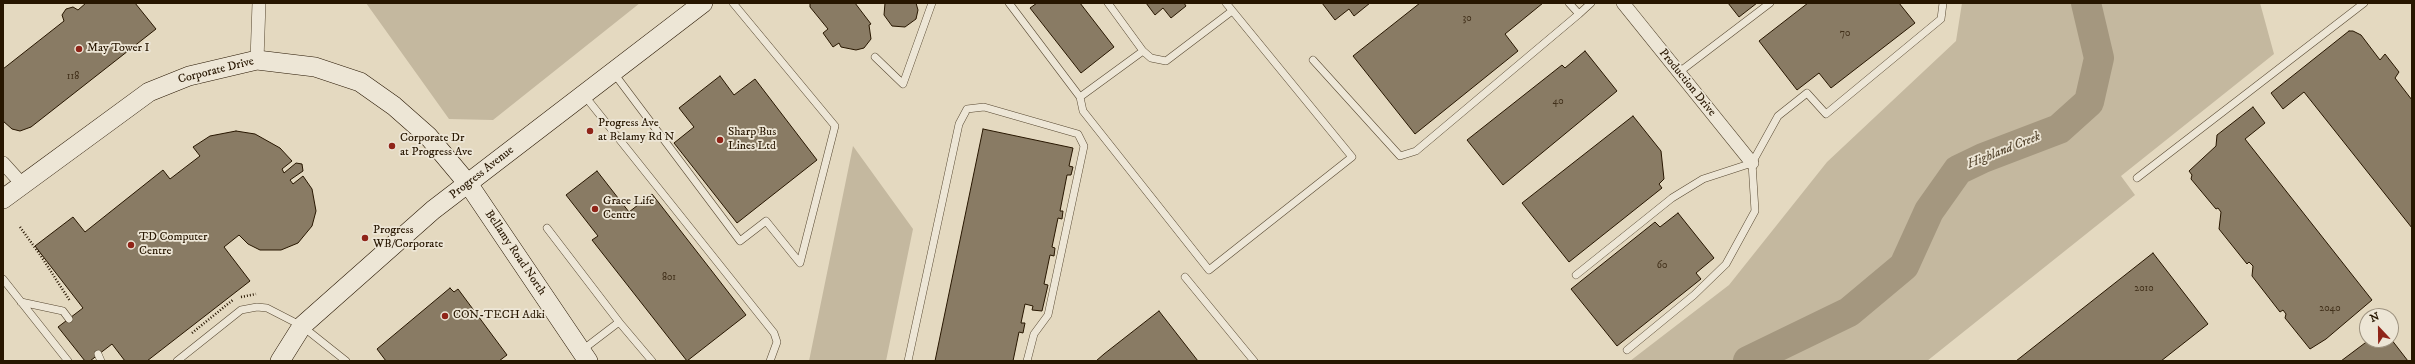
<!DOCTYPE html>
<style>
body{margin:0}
#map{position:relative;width:2415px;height:364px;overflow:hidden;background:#e4d9c0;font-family:"IM FELL DW Pica",serif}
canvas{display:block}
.frame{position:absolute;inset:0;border:4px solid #271600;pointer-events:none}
.north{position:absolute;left:2359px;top:308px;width:40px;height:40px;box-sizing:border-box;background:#ede6d6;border:1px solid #9e9380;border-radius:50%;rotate:338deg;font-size:11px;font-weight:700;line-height:16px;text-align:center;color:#271600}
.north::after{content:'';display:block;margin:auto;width:14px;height:18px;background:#8f2418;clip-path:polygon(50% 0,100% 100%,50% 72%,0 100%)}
</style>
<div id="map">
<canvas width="2415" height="364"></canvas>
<div class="frame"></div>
<div class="north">N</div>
</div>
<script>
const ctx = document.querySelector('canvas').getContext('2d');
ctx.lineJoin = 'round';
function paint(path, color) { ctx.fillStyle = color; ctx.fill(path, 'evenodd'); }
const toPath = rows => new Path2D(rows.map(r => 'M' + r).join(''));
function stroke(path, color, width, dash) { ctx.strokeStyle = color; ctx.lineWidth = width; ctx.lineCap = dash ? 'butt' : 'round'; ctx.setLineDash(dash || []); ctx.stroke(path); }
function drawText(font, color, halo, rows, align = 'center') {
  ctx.font = font + ' "IM FELL DW Pica",serif'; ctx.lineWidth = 3.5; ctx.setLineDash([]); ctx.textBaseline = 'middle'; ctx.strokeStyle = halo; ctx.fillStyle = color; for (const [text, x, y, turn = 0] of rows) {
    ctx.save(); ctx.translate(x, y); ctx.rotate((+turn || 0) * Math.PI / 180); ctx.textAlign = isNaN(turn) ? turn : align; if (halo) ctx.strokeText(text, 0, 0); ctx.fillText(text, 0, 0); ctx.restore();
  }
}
const green = toPath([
 [366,3,640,3,493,120,449,119],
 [1962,3,2260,3,2274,54,2121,176,2135,195,1927,361,1630,361,1729,285,1827,162,1956,41],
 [853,146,913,229,886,361,809,361]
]);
const river = toPath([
 [1748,361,1849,312,1904,266,1929,211,1958,170,1983,158,2059,129,2089,102,2099,58,2086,3]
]);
const building = toPath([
 [86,3,135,3,156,29,31,127,20,131,12,129,3,121,3,69,64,21,62,15,66,9,73,7,78,10,86,3],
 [855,3,871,24,869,25,871,39,864,48,856,50,841,47,839,43,833,47,823,33,828,29,810,7,810,3,855,3],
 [885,3,916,3,918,10,916,19,905,27,892,26,884,15,885,3],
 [1037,3,1080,3,1114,47,1081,73,1030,8,1037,3],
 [1146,3,1184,3,1186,6,1171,18,1163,8,1155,15,1146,3],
 [1322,3,1370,3,1354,16,1349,9,1335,20,1322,3],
 [1420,3,1543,3,1505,34,1518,51,1415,134,1353,56,1420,3],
 [1728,3,1757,3,1739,17,1728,3],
 [1808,3,1899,3,1915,23,1831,88,1819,73,1797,90,1759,41,1808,3],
 [2349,31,2353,31,2361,35,2380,60,2385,54,2399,72,2395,78,2412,100,2412,228,2304,92,2283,109,2271,93,2349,31],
 [1585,51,1617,91,1503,185,1467,140,1562,65,1565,68,1585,51],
 [720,76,734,95,755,79,817,160,737,223,674,143,694,127,679,108,720,76],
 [2253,107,2265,123,2245,139,2372,300,2326,339,2310,349,2285,318,2286,314,2283,310,2280,312,2252,276,2253,266,2249,262,2247,264,2219,229,2221,212,2218,208,2216,209,2191,179,2192,175,2189,171,2216,146,2217,135,2253,107],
 [1633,116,1661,151,1664,179,1659,184,1662,188,1569,262,1522,203,1633,116],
 [983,129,1073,148,1069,166,1073,167,1071,175,1067,175,1060,211,1063,211,1062,219,1058,218,1052,247,1055,248,1054,256,1050,255,1044,284,1048,285,1042,311,1032,310,1033,306,1025,304,1021,323,1025,323,1023,333,1019,332,1013,361,935,361,983,129],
 [236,131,255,134,280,148,292,161,282,169,284,173,296,163,302,164,303,171,290,180,293,184,303,176,312,189,316,211,312,226,298,243,281,250,260,250,248,244,239,235,224,247,250,281,147,361,125,361,112,344,90,361,85,361,58,327,83,308,35,246,73,217,85,232,163,170,170,179,200,156,193,147,210,136,236,131],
 [597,171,629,212,652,194,746,315,687,361,592,240,598,236,566,195,597,171],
 [1678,213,1714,258,1696,273,1701,279,1617,346,1571,289,1655,222,1660,227,1678,213],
 [2153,253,2208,324,2161,361,2016,361,2153,253],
 [450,288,454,292,458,289,507,355,499,361,386,361,377,349,450,288],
 [1159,311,1198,361,1096,361,1104,354,1159,311],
 [2391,339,2408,361,2341,361,2369,340,2391,339]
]);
const path = toPath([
 [20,227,41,256,70,301],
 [241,297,256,294],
 [192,333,234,299]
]);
const lane = toPath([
 [1009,3,1080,97,1143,51,1108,3],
 [1579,14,1591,3],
 [1143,51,1151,58,1166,61,1232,11],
 [875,57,903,84,932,3],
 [1313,60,1400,156,1416,151,1579,14,1569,3],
 [613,72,740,241,766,221,800,263,835,126,733,3],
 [1678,73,1770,3],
 [584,95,774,333,777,342,770,361],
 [1080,97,1083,111,1209,270,1352,157,1226,3],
 [2137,178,2364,3],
 [547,228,619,322,581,351],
 [1576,275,1672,198,1703,179,1752,163],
 [1185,277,1254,361],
 [3,279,68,361],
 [21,302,63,311,69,319],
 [619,322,652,361],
 [1627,350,1694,295,1726,264,1755,211,1752,163,1778,116,1807,93,1826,114,1941,19,1943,3],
 [98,354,101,361],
 [177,361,241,310,257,307,267,308,302,326,346,361],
 [908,361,959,124,967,109,984,107,1078,134,1084,146,1048,315,1034,334,1027,361]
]);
const street = toPath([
 [1623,3,1752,163],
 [257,60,259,3],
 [3,163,22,184]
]);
const secondary = toPath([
 [3,199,149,92,189,76,257,60,315,67,360,82,394,106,428,136,469,185,588,361],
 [280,361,302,326,433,210,703,3]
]);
const markers = [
 [79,49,4,"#8f2418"],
 [590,131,4,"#8f2418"],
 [720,140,4,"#8f2418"],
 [392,146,4,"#8f2418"],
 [595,209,4,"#8f2418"],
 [365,238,4,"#8f2418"],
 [131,245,4,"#8f2418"],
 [445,316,4,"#8f2418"]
];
const numberNames = [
 ["30",1467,19],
 ["70",1845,34],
 ["118",73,77],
 ["40",1558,102],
 ["60",1662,266],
 ["801",669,278],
 ["2010",2144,289],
 ["2040",2330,309]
];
const poiNames = [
 ["May Tower I",87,49],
 ["Progress Ave",598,124],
 ["at Belamy Rd N",598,138],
 ["Sharp Bus",728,133],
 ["Lines Ltd",728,147],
 ["Corporate Dr",400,139],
 ["at Progress Ave",400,153],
 ["Grace Life",603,202],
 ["Centre",603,216],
 ["Progress",373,231],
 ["WB/Corporate",373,245],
 ["TD Computer",139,238],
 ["Centre",139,252],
 ["CON-TECH Adki",453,316]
];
const streetNames = [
 ["Corporate Drive",216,71,-14],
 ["Production Drive",1687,83,51],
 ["Progress Avenue",482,173,-38],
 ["Bellamy Road North",515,253,56]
];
const waterNames = [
 ["Highland Creek",2004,151,-22]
];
paint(green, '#c4b89f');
stroke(river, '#a4977f', 30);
paint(building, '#897b64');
stroke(building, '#271600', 1);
stroke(lane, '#564730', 8);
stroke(street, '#564730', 14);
stroke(secondary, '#271600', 20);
stroke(path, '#271600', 2.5, [1, 2]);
stroke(lane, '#ede6d6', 7);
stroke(street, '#ede6d6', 13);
stroke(secondary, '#ede6d6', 19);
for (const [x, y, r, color] of markers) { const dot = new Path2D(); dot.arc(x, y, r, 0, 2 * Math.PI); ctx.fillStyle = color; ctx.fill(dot); stroke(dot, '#ede6d6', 1.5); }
drawText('10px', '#402f19', null, numberNames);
drawText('12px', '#271600', '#ede6d6', poiNames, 'left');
drawText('12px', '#271600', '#ede6d6', streetNames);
drawText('italic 13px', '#594a33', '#ede6d6', waterNames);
</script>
